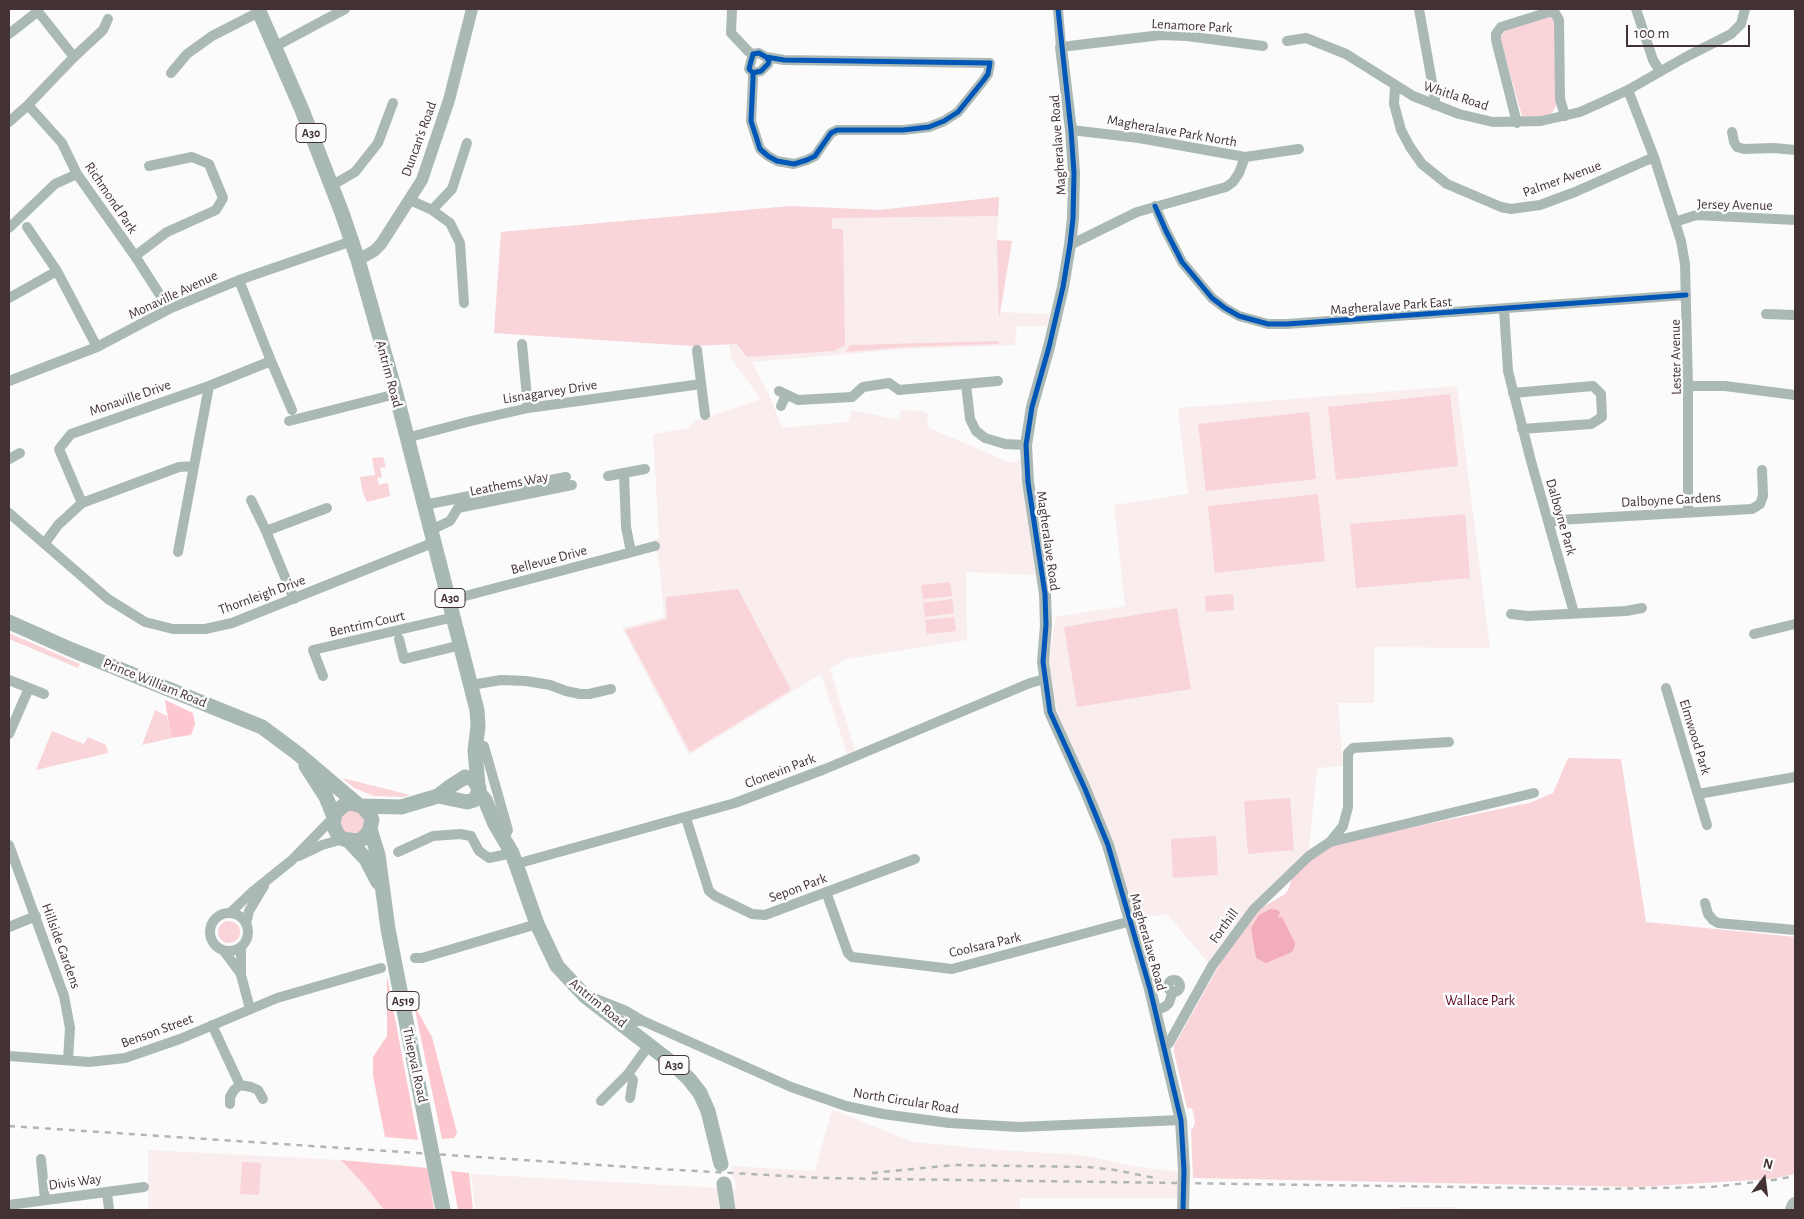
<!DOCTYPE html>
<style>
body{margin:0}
#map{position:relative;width:1804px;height:1219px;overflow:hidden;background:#fbfbfb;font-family:"Alegreya Sans",sans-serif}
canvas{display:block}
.frame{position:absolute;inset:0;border:10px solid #433234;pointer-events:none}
.north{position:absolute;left:1739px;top:1154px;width:50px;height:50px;-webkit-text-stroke:4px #fbfbfb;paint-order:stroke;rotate:15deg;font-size:14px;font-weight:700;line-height:20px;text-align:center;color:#433234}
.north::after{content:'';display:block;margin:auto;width:18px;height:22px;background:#433234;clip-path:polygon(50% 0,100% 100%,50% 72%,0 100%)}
.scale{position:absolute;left:1626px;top:25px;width:124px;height:22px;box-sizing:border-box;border:2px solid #433234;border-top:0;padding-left:6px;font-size:15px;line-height:18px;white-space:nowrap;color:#433234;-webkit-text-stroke:4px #fbfbfb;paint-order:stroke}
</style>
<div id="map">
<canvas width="1804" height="1219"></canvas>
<div class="frame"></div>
<div class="north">N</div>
<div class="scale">100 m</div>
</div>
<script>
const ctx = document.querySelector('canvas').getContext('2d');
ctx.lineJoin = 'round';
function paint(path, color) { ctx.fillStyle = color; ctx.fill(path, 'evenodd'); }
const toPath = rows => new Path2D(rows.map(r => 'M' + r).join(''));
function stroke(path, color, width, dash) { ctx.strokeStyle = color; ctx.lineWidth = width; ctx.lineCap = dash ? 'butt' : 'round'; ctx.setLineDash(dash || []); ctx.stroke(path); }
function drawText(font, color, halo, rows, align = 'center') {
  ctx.font = font + ' "Alegreya Sans",sans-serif'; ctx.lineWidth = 5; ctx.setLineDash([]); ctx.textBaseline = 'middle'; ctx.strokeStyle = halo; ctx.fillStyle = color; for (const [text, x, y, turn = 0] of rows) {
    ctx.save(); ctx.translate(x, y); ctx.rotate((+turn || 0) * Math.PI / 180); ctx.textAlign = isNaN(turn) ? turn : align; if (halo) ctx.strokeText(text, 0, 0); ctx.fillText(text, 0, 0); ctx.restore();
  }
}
const built = toPath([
 [999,197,997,240,1012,241,1000,312,1050,314,1047,326,1017,326,1015,345,906,349,752,362,771,399,782,428,848,422,851,410,899,420,901,410,923,411,928,413,927,427,1011,463,1021,460,1020,473,1036,575,966,572,967,640,846,659,830,669,856,753,848,756,821,674,689,755,622,628,664,617,659,560,654,540,659,538,653,434,688,428,695,421,761,399,732,360,729,344,693,346,494,333,501,232,791,206,879,210],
 [1457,386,1490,648,1374,647,1374,703,1338,703,1343,766,1317,768,1309,849,1250,907,1221,943,1209,964,1167,914,1136,918,1118,863,1060,718,1053,696,1047,670,1056,617,1125,606,1114,505,1188,494,1178,408],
 [832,1110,914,1142,998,1150,1082,1155,1138,1167,1179,1172,1178,1198,1020,1198,1020,1210,475,1210,471,1174,737,1189,731,1166,815,1171],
 [148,1150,341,1160,366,1187,384,1210,148,1210],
 [1397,1207,1457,1207,1458,1210,1398,1210]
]);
const green = toPath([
 [1548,16,1555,19,1558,103,1551,114,1541,116,1522,116,1500,38,1506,30],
 [999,197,998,216,832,218,832,229,843,229,845,345,834,351,747,357,737,344,693,346,494,333,501,232,791,206,879,210],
 [997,240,1012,241,999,319],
 [999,341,999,344,906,347,846,352,850,345],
 [1450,394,1458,466,1336,480,1328,407],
 [1309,412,1316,479,1206,491,1198,424],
 [383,457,386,467,380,468,382,477,377,478,379,485,388,483,390,496,367,502,363,493,360,477,375,475,372,458],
 [1318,494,1325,561,1215,573,1208,506],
 [1465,514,1470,578,1356,588,1350,524],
 [950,582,952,596,923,599,921,585],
 [738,589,791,690,690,752,625,630,667,619,666,597],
 [1233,594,1234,610,1206,612,1205,596],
 [952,599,954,613,925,617,923,603],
 [1177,608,1191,689,1077,707,1064,627],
 [954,617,956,631,927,634,925,620],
 [9,633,80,664,78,668,9,639],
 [155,710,167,716,171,738,142,745],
 [52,731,84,744,88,737,106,745,108,753,36,770],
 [1568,758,1621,759,1646,922,1795,937,1795,1174,1770,1179,1638,1187,1193,1178,1191,1129,1193,1128,1195,1123,1193,1111,1191,1108,1187,1108,1174,1052,1174,1046,1226,953,1255,912,1285,894,1289,888,1293,875,1331,844,1529,803,1553,793],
 [342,778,410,795,403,797,374,796,354,788],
 [1290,798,1294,850,1248,854,1244,801],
 [353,808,365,816,362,834,345,836,338,819,340,815],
 [1216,836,1218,875,1173,878,1171,839],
 '218 932a11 11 0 1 1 22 0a11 11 0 1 1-22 0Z',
 [242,1162,261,1163,259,1195,240,1194]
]);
const forest = toPath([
 [165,700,193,713,195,724,191,735,171,738],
 [387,976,418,1140,385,1137,373,1076,373,1057,387,1036],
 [414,1005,432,1037,457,1133,454,1138,442,1139],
 [341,1160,428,1168,434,1210,384,1210,366,1187],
 [451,1171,469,1173,473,1210,458,1210]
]);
const water = toPath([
 [1271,909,1278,910,1280,913,1280,914,1278,916,1279,918,1282,917,1295,943,1294,948,1292,952,1266,963,1256,958,1251,928,1259,915]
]);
const minor = toPath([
 [36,9,74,57],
 [732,9,731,33,749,52,753,54],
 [1058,9,1061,47,1161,35,1187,36,1263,46],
 [1419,9,1435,99,1434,105],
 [1636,9,1653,60,1660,71],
 [9,34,37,12],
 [1287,41,1306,38,1346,54,1413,96,1459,114,1493,122,1541,121,1580,112,1598,104,1628,90,1684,58,1731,34,1741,24,1745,9],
 [274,47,345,9],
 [171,73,187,54,212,36,259,12],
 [753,73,761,71,768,64,769,61,766,57,759,53,753,54,749,69,753,73,753,79,751,121,760,149,768,156,777,161,794,164,807,160,815,156,831,133,837,130,903,130,929,127,944,121,958,112,983,81,988,74,990,63,784,60,766,57],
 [1395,86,1394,104,1401,130,1410,147,1422,164,1447,184,1501,207,1511,209,1540,205,1575,192,1654,157],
 [1628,90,1654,157,1681,241,1685,264,1688,386,1688,513],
 [28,105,62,143,77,174,135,256,169,309],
 [9,122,28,105,74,57,103,30,108,19],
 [1517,123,1496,40,1496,34,1501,27,1549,12,1555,13,1559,20,1560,99,1565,116],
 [1071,130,1139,138,1245,157,1299,149],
 [1732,132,1734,142,1737,147,1744,149,1774,148,1795,150],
 [331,186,355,172,378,143,393,103],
 [410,200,432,210,450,223,460,243,464,303],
 [1155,206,1166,231,1182,262,1212,298,1225,308,1239,316,1268,324,1287,324,1686,295],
 [432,210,452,189,467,143],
 [1675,222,1696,215,1795,220],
 [27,227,57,271,97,347],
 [9,228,55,184,77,174],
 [1070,245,1137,212,1226,187,1233,182,1239,173,1245,157],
 [135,256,167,232,216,210,223,198,209,164,192,157,149,166],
 [239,280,271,361,292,410],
 [9,298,57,271],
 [1504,309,1508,371,1531,461,1574,613],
 [1766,314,1795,315],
 [522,344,528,408],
 [697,350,705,415],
 [9,381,97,347,169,309,239,280,352,241],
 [966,384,970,419,976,431,985,438,1005,444,1026,445],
 [1688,386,1725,386,1795,395],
 [779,391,798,400,852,397,863,387,889,383,899,390,998,381],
 [1513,393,1593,386,1601,394,1602,417,1591,424,1522,429],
 [781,406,786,395],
 [289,421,396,394],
 [406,438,471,421,528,408,701,384],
 [9,459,20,453],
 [624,473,626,527,631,552],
 [608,476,645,469],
 [251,500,266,531,294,599],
 [82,503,59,449,71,434,209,386,271,361],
 [424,505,566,477],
 [9,513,108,599,145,622,173,629,205,629,232,623,435,542],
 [1549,523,1558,520,1752,509,1760,504,1763,496,1762,470],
 [431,530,450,521,458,508,572,485],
 [266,531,327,508],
 [45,543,58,525,82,503,179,467,194,466],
 [178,552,209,386],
 [450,600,655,546],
 [1511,614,1528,616,1626,611,1642,608],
 [1754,634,1795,624],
 [399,639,404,659,461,645],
 [323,676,313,650,454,617],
 [9,680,44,694],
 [471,685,501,680,526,681,550,685,566,691,580,694,589,694,611,689],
 [1666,688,1707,825],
 [9,734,29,688],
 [484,746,508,830,504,839],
 [1698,794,1795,777],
 [686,818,709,891,715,896,752,914,765,915,915,859],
 [1330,842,1343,826,1348,807,1348,753,1353,748,1449,742],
 [9,845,64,996,70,1028,68,1060],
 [398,852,433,836,460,834,471,836,479,851,489,858,512,853],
 [299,856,322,845,343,839],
 [516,864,735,803,825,769,1030,683,1045,679],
 [826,892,848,953,852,957,952,969,1131,921],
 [1705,903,1708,914,1713,920,1718,923,1795,930],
 [230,913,251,893,292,860,333,818],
 '210 932a19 19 0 1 1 38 0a19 19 0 1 1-38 0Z',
 [246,924,249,911,264,886],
 [9,927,36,916],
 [241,947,241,975,250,1009],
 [224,951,241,974],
 [415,958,422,958,537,924],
 '1168 986a6 6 0 1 1 12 0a6 6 0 1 1-12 0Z',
 [596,999,626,1011,643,1021],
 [1156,1011,1166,1006,1169,1003,1173,991],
 [212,1025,240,1085],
 [628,1027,636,1021,643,1021,791,1087,846,1106,883,1114,949,1123,1019,1127,1181,1120],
 [1165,1047,1169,1043,1212,966,1254,909,1309,856,1330,842,1534,793],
 [9,1056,89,1062,125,1058,180,1039,277,998,381,968],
 [628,1074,633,1080,630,1098],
 [601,1101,628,1074,649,1045],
 [230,1104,230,1097,234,1090,240,1085,251,1087,258,1090,263,1099],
 [41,1159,45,1200],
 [107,1192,109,1210],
 [9,1205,144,1187]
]);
const tertiary = toPath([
 [1061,47,1071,130,1074,173,1073,218,1070,245,1063,287,1049,347,1032,407,1026,445,1028,482,1045,594,1046,625,1043,662,1050,712,1085,789,1108,845,1150,989,1181,1120,1184,1170,1183,1210],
 [358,260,374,251,381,244,422,180,449,100,472,9]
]);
const primary = toPath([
 [258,9,302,110,342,213,358,260,396,394,477,710,478,726,475,751,478,785],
 [9,622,72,650,262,727,297,753,356,803],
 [306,766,326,797,334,817],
 [479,793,485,800,495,824,512,853,537,924,557,966,585,996,672,1063,689,1079,700,1093,708,1111,721,1164],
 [362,806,370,815,372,820,369,832,361,840,355,841,343,839,338,835,333,825,335,813,344,805,350,803,362,806,401,807,438,796,451,786,465,777,473,779,479,788,477,796,474,800,467,802,438,796],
 [370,829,378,855,388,929,443,1210],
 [349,841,366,859,378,882],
 [724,1184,728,1210]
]);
const trunk = toPath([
 [1793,1210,1795,1205]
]);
const rail = toPath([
 [9,1126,660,1169,821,1178,1600,1189,1711,1187,1774,1180,1795,1176],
 [872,1173,954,1165,1088,1167,1115,1170,1155,1178]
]);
const cycleway = toPath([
 [1058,9,1071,130,1074,173,1073,218,1070,245,1063,287,1049,347,1032,407,1026,445,1028,482,1045,594,1046,625,1043,662,1050,712,1085,789,1108,845,1150,989,1181,1120,1184,1170,1183,1210],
 [753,73,761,71,768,64,769,61,766,57,759,53,753,54,749,69,753,73,753,79,751,121,760,149,768,156,777,161,794,164,807,160,815,156,831,133,837,130,903,130,929,127,944,121,958,112,983,81,988,74,990,63,784,60,766,57],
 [1155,206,1166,231,1182,262,1212,298,1225,308,1239,316,1268,324,1287,324,1686,295]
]);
const shields = [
 [311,133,30],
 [450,598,30],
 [403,1001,32],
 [674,1065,30]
];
const shieldNames = [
 ["A30",311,133],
 ["A30",450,598],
 ["A519",403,1001],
 ["A30",674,1065]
];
const streetNames = [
 ["Lenamore Park",1192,26,3],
 ["Whitla Road",1456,96,18],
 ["Magheralave Park North",1172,131,10],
 ["Duncan's Road",419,139,-70],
 ["Magheralave Road",1058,145,-94],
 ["Palmer Avenue",1562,179,-20],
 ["Richmond Park",111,198,56],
 ["Jersey Avenue",1735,205,1],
 ["Monaville Avenue",173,295,-25],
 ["Magheralave Park East",1391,306,-4],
 ["Lester Avenue",1676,357,-91],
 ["Antrim Road",389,374,75],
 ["Lisnagarvey Drive",550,392,-9],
 ["Monaville Drive",130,398,-19],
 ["Leathems Way",509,484,-11],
 ["Dalboyne Gardens",1671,500,-3],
 ["Dalboyne Park",1561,517,74],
 ["Magheralave Road",1048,541,82],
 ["Bellevue Drive",549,560,-15],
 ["Thornleigh Drive",262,595,-20],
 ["Bentrim Court",367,624,-13],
 ["Prince William Road",155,683,22],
 ["Elmwood Park",1695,737,73],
 ["Clonevin Park",780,771,-21],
 ["Sepon Park",798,888,-20],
 ["Forthill",1224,926,-54],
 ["Magheralave Road",1148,942,74],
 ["Coolsara Park",985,945,-13],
 ["Hillside Gardens",61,946,70],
 ["Antrim Road",598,1003,39],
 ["Benson Street",157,1031,-20],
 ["Thiepval Road",415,1065,78],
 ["North Circular Road",906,1101,9],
 ["Divis Way",75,1182,-8]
];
const parkNames = [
 ["Wallace Park",1480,1001]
];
paint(built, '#f9edee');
paint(green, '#f9d4d9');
paint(forest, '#fdc7d0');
paint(water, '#f1aeba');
stroke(minor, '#abb9b6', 10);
stroke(tertiary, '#abb9b6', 12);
stroke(primary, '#a8b8b5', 15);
stroke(trunk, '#afbcba', 16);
stroke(rail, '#b0b6b4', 2.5, [6, 6]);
stroke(cycleway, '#0057b8', 5);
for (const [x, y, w] of shields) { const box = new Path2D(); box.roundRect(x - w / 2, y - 9.5, w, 19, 4); ctx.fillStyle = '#fbfbfb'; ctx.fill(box); stroke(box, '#433234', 1); }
drawText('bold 12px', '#433234', null, shieldNames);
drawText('14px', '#433234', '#fbfbfb', streetNames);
drawText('14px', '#580020', '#fbfbfb', parkNames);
</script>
